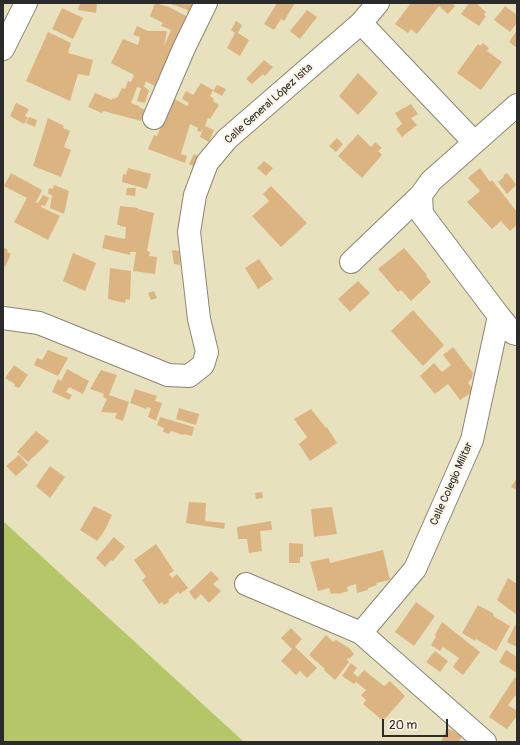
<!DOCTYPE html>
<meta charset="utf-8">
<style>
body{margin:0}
#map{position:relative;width:520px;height:745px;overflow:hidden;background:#e8e1be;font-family:Pangolin,sans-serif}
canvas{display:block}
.frame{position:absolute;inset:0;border:4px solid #2b2b2b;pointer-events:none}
.scale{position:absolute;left:382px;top:719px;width:66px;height:18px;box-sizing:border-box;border:2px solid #2b2b2b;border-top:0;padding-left:5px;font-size:12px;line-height:14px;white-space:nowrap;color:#2b2b2b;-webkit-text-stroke:3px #fcf5e5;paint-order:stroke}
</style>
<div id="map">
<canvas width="520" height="745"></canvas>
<div class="frame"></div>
<div class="scale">20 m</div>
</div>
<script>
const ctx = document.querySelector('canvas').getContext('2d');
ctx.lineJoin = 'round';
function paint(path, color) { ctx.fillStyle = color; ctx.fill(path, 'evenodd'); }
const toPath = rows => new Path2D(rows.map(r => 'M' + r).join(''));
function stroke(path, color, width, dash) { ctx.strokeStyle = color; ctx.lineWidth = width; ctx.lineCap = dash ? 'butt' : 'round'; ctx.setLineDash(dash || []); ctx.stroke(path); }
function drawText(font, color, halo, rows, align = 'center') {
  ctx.font = font + ' Pangolin,sans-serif'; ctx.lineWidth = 4; ctx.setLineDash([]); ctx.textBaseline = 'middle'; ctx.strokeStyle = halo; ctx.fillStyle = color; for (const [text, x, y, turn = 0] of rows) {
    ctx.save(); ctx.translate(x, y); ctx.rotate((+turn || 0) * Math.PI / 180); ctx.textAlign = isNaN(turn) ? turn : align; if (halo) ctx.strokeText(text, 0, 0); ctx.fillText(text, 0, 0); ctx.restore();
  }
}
const green = toPath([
 [3,521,244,742,3,742]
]);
const building = toPath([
 [80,3,97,3,96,13,78,10],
 [155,3,169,7,188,17,156,87,146,81,144,87,149,90,145,103,137,101,141,88,137,87,131,103,139,106,139,107,145,110,141,121,103,111,102,113,88,107,95,93,112,100,112,98,115,99,115,97,117,98,122,88,125,89,128,81,131,82,134,75,111,63,123,39,138,45,140,37,133,35,137,26,148,31,167,31,164,46,171,30,161,26,163,23,150,16],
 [168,3,205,3,197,18,187,13,188,10],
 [277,3,295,3,284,21,281,19,274,30,264,24],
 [411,3,452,3,455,6,448,14,439,6,417,34,411,29,408,33,395,24],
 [469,3,476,3,486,12,484,15,486,16,479,26,461,14],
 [505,6,517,15,517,23,510,32,494,20],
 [62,8,83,18,73,39,52,29],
 [307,10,317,17,300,39,290,31],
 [236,21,242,25,238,33,249,40,240,56,227,48,235,33,231,30],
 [517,30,517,48,509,42],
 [48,32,71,43,68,53,93,60,89,76,78,74,70,101,26,81],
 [483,43,489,48,487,51,502,62,481,90,457,73,478,44,480,46],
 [264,60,273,67,265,76,263,74,252,84,246,79],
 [358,73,378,93,358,115,339,96],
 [201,83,213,90,210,96,214,99,213,101,219,105,210,119,208,118,205,126,214,130,209,142,200,137,203,129,202,129,201,132,197,131,198,128,190,124,181,154,187,156,185,163,148,149,154,135,157,136,173,98,187,106,189,103,182,99,186,91,193,95],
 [217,85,226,89,222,96,213,91],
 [16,103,29,109,25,116,28,118,24,124,10,116],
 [411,104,418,114,411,118,417,125,402,137,396,129,402,124,395,113],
 [29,117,37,120,35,127,26,123],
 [48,118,64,126,63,128,70,131,64,147,71,150,61,177,33,166],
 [358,134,371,147,375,142,382,148,378,151,382,155,362,178,338,156],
 [337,138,343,144,336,152,329,146],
 [194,154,202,158,198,168,189,164],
 [264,161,273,168,266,176,257,168],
 [128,168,151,174,147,189,122,182,123,174,126,175],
 [480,168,490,182,492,180,517,212,517,225,510,231,501,221,492,229,467,202,480,191,468,178],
 [11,173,42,190,36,202,38,203,43,195,49,198,45,206,42,205,41,207,60,216,48,240,14,222,27,198,4,186],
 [507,173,512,179,516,185,507,194,498,182,504,177,503,176],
 [54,185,69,191,64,214,50,208,52,195,48,194,49,188,53,189],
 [271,186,307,223,281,247,252,216,269,201,263,194],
 [127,188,136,188,135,196,126,195],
 [120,206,138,208,138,209,154,213,147,251,150,252,149,256,157,257,155,274,133,271,136,252,130,252,130,255,102,248,105,235,125,239,126,227,120,226,120,225,117,225],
 [3,247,8,250,7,252,11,254,5,267,3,266],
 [404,248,427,275,426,276,431,282,411,301,401,290,398,292,378,269],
 [172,250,179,251,180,265,174,264],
 [73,253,96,263,85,291,63,281],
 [259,259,273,279,258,289,245,268],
 [110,268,131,271,130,300,126,299,125,303,108,299],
 [358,281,370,293,350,312,338,299],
 [154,291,157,298,151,300,148,293],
 [413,310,444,345,423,366,391,331],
 [453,347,473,373,472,378,468,383,471,387,471,393,460,400,448,384,435,394,420,376,434,363,442,372,451,365,443,355],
 [48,350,68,358,58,376,34,365,37,358,42,360],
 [14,365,28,375,19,388,14,386,15,384,5,378],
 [67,369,89,381,83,394,69,387,66,392,72,395,69,400,52,392,58,379,61,381],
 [101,370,117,375,109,395,129,402,123,421,115,418,117,413,101,412,107,399,103,397,104,394,90,389],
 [135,389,157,396,155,401,162,403,156,421,148,417,151,408,147,407,146,409,130,403],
 [179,408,199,414,196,425,176,419],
 [311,409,326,428,327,427,337,443,310,461,299,444,307,437,294,419],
 [160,417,194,427,192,436,184,434,183,435,171,431,169,434,163,432,164,428,157,425],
 [36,431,49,441,44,447,28,462,17,452],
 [19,455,28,465,16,476,6,466],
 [50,466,65,477,50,498,36,486],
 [517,478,517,490,511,487],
 [262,492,263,498,256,499,255,493],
 [189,502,206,503,205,521,225,523,224,529,186,523],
 [94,506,112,515,105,530,97,541,80,530],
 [332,507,337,534,314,537,311,509],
 [271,521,272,530,260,531,262,551,249,553,247,539,238,539,237,527],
 [114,537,125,547,113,561,111,560,105,567,96,558],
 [289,543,303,544,303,557,300,557,300,563,289,563],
 [156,544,174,571,169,574,172,578,177,574,188,588,180,594,178,592,168,600,169,602,164,605,162,602,159,604,142,580,146,577,134,560],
 [383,550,390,580,376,583,377,585,368,588,368,590,357,593,356,584,347,587,348,591,338,594,336,593,331,594,329,588,318,591,310,562,329,558,330,563],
 [211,571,219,579,213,584,221,591,209,603,201,594,195,600,189,592],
 [508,578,517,584,517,615,497,600],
 [416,602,435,616,414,646,395,632],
 [478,605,494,614,493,616,510,626,496,651,476,639,475,641,462,633],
 [442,622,480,652,463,675,453,667,459,658,443,647,440,651,431,645,436,637,435,635],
 [515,625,517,626,517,647,507,642],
 [291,628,302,639,295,647,317,668,307,678,300,671,296,675,281,661,292,649,281,638],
 [326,635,333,642,336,640,349,648,354,654,349,659,348,657,347,659,349,662,335,680,324,670,325,669,309,655],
 [506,650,517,657,517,673,499,662],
 [435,651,448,661,440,672,426,662],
 [351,663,357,668,353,673,358,677,364,670,384,686,390,681,405,696,383,721,363,704,366,700,361,695,366,690,356,682,354,684,342,676],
 [515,677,517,678,517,697,515,696,508,705,517,711,517,716,507,729,489,717],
 [447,728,462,736,459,742,441,742]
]);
const minor = toPath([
 [361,23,474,142],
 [3,49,26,3],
 [154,118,184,48,206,3],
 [421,195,422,214,499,316,513,333,517,334],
 [351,262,421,195,431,181,517,105],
 [3,318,39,323,168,375,189,376,203,365,207,352,199,319,189,232,195,195,207,163,227,139,361,23,378,3],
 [246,584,361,633,485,742],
 [361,633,415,569,472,440,499,316]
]);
const streetNames = [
 ["Calle General López Isita",269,104,-42],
 ["Calle Colegio Militar",452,484,-66]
];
paint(green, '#b5c669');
paint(building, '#dcb482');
stroke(minor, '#8a8674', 24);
stroke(minor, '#fff', 22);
drawText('11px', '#2b2b2b', '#fcf5e5', streetNames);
</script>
